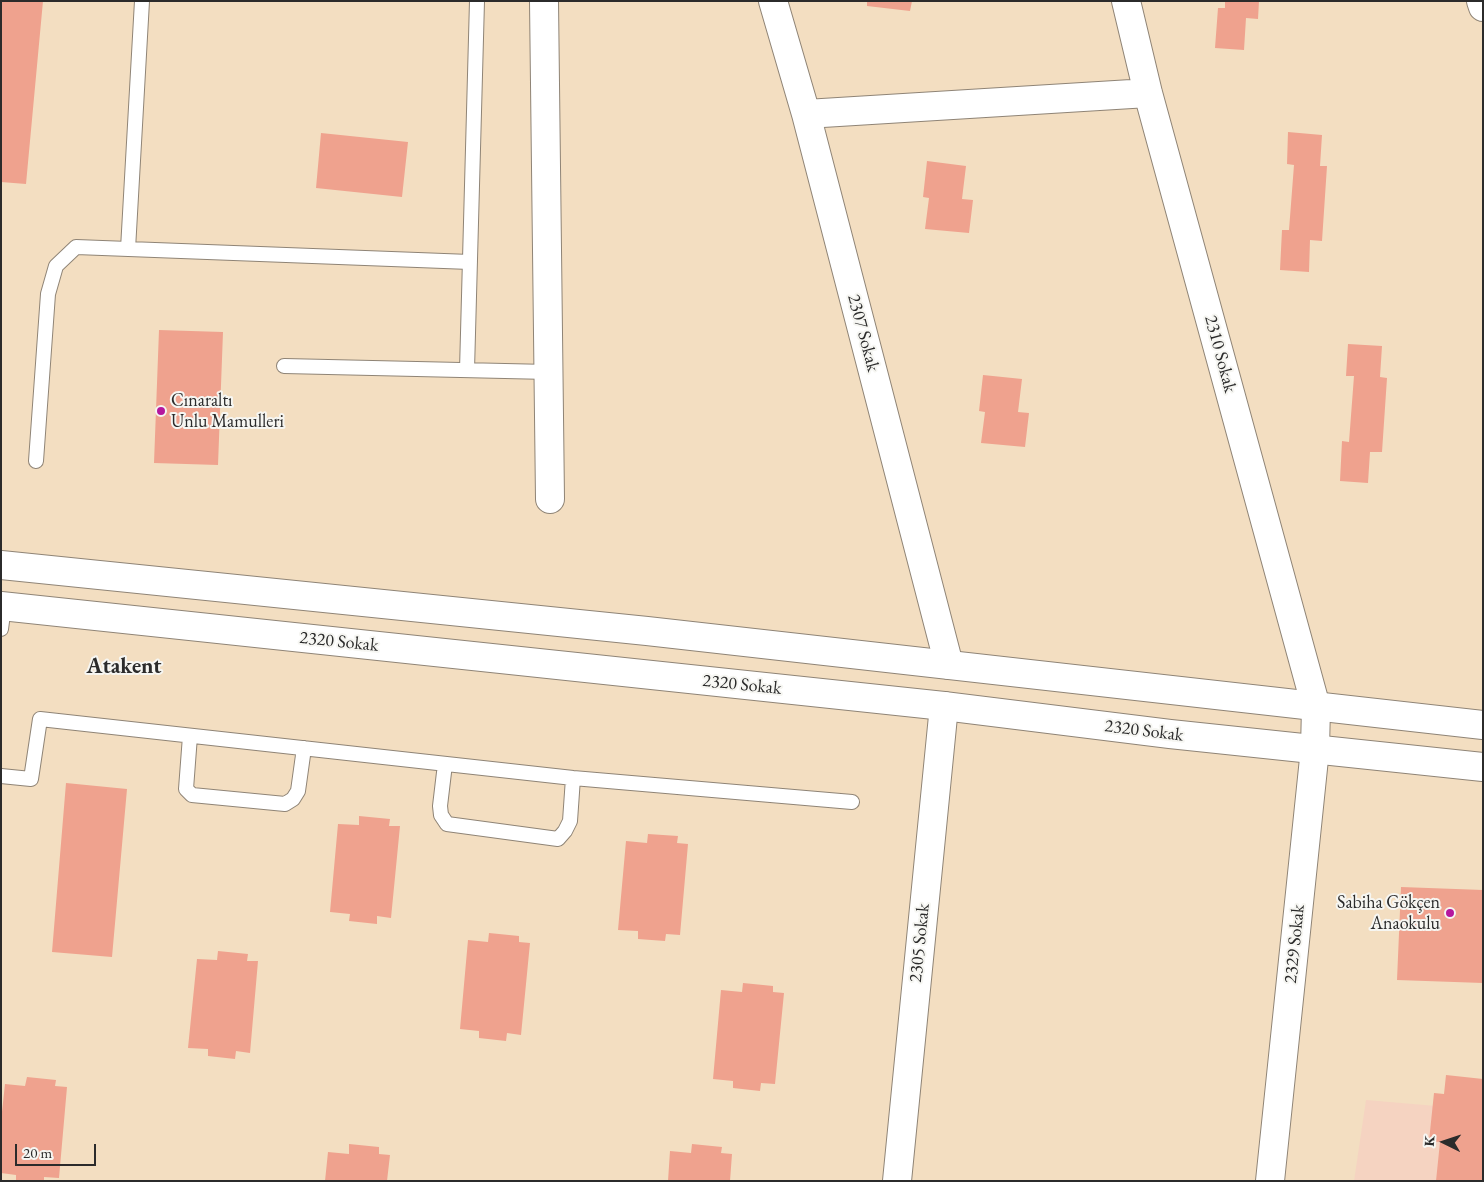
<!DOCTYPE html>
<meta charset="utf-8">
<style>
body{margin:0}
#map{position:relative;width:1484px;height:1182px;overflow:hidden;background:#f3dec1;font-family:"EB Garamond",serif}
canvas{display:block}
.frame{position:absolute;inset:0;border:2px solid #2b2b2b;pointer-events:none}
.north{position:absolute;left:1419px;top:1117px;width:50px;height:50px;-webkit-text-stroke:4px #f6f6f2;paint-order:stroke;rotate:274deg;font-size:14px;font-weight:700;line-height:20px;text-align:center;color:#2b2b2b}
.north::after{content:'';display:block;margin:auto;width:18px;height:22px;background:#2b2b2b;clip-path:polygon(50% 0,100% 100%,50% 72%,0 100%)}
.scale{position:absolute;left:15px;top:1144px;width:81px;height:22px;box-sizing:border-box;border:2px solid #2b2b2b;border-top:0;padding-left:6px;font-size:15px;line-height:18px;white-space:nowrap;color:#2b2b2b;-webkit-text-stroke:4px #f6f6f2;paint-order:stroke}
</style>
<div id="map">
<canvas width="1484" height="1182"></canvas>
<div class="frame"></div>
<div class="north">K</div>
<div class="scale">20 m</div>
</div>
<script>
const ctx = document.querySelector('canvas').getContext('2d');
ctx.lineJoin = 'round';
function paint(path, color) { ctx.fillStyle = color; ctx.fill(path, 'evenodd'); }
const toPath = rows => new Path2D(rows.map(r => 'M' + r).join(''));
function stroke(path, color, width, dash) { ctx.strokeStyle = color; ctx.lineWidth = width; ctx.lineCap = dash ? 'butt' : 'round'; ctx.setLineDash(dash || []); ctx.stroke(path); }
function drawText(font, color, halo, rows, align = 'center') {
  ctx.font = font + ' "EB Garamond",serif'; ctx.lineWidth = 4; ctx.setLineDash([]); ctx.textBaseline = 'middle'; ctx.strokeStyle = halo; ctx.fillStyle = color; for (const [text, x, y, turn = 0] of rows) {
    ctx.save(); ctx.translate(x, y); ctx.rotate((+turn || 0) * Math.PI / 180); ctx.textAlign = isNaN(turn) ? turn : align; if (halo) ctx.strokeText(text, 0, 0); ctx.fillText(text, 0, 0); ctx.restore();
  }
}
const built = toPath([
 [1366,1100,1483,1110,1483,1181,1354,1181]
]);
const building = toPath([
 [1,1,43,1,26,184,1,182],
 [867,1,912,1,910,11,867,6],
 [1225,1,1259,1,1258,19,1246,18,1244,50,1215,48,1218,8,1225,8],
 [1288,132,1322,135,1320,166,1327,166,1322,241,1310,240,1309,272,1280,270,1282,230,1289,230,1294,165,1287,164],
 [321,133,408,142,402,197,316,188],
 [927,161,966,166,962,199,973,200,969,233,925,229,929,198,923,197],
 [159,330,223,332,218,465,154,463],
 [1348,344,1382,346,1380,377,1387,378,1382,452,1370,452,1368,483,1340,481,1342,441,1349,442,1354,376,1346,376],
 [983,375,1022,379,1018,412,1029,413,1025,447,981,443,985,412,979,411],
 [66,783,127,789,112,957,52,952],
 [359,816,390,819,389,826,400,826,391,918,377,916,377,924,349,921,350,914,330,912,338,824,359,825],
 [648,834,678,836,677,843,688,844,680,935,666,934,665,941,638,939,638,931,618,930,626,841,647,843],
 [1401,887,1483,890,1483,983,1397,980],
 [489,933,519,936,519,942,530,943,521,1035,507,1033,506,1041,479,1038,479,1031,460,1029,468,940,488,942],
 [218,951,248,954,247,961,258,961,250,1053,236,1051,235,1059,208,1056,208,1049,188,1048,197,959,217,960],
 [743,983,773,986,773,992,784,993,775,1084,761,1083,760,1091,733,1088,733,1081,713,1079,721,990,742,992],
 [1446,1075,1483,1079,1483,1181,1436,1181,1440,1142,1429,1141,1434,1093,1444,1094],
 [27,1077,56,1080,55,1086,67,1087,59,1178,44,1177,44,1181,16,1181,16,1175,1,1173,1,1121,5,1084,25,1086],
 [349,1144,379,1147,379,1154,390,1155,387,1181,325,1181,328,1152,349,1154],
 [692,1144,722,1147,721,1153,732,1154,730,1181,668,1181,670,1151,691,1153]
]);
const lane = toPath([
 [128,249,142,1],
 [284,366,549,372],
 [467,370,477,1],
 [36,461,48,294,56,266,76,247,470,262],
 [1,629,4,606],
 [190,736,186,789,192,795,285,804,293,799,298,791,304,748],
 [445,764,440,806,441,815,447,824,558,839,565,831,570,821,573,778],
 [1,776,31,779,40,719,573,778,852,802]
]);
const street = toPath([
 [544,1,550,499],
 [773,1,806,114,949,665],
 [1126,1,1148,93,1316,707,1315,749,1270,1181],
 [1481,1,1483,7],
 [806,114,1148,93],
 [897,1181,944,706]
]);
const secondary = toPath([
 [1,565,647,631,1483,725],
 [1,606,944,706,1170,734,1483,767]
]);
const markers = [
 [161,411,5,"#b5179e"],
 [1450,913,5,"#b5179e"]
];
const streetNames = [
 ["2307 Sokak",863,333,75],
 ["2310 Sokak",1220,354,75],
 ["2320 Sokak",339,642,6],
 ["2320 Sokak",742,685,6],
 ["2320 Sokak",1144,731,7],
 ["2305 Sokak",920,943,-84],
 ["2329 Sokak",1295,944,-84]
];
const poiNames = [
 ["Cınaraltı",171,401],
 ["Unlu Mamulleri",171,422],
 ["Sabiha Gökçen",1440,903,"right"],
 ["Anaokulu",1440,924,"right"]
];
const districtNames = [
 ["Atakent",124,667]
];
paint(built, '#f5d3c1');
paint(building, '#efa28e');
stroke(lane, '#8f8476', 16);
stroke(street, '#8f8476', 30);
stroke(secondary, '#8f8476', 30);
stroke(lane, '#fff', 14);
stroke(street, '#fff', 28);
stroke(secondary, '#fff', 28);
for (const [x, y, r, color] of markers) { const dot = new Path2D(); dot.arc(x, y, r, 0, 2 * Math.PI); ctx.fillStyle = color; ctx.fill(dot); stroke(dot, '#f6f6f2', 2); }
drawText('18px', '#2b2b2b', '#f6f6f2', streetNames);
drawText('18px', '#2b2b2b', '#f6f6f2', poiNames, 'left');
drawText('bold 22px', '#2b2b2b', '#f6f6f2', districtNames);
</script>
